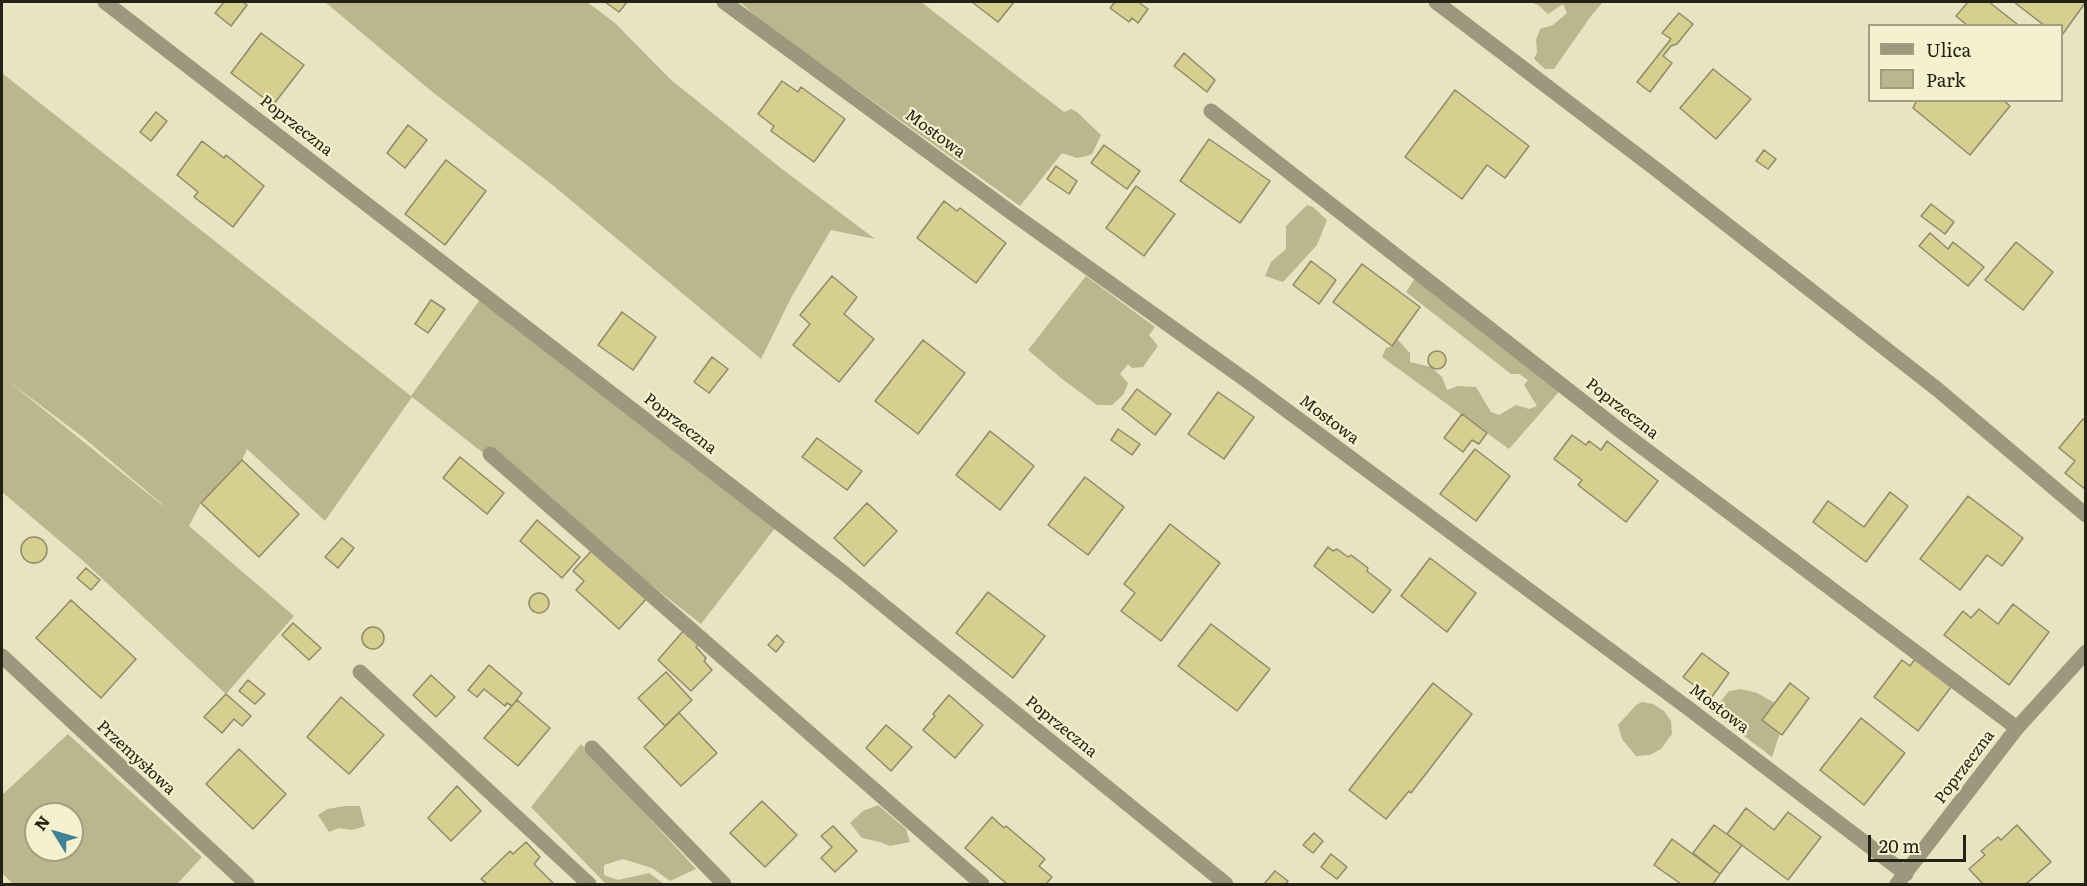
<!DOCTYPE html>
<meta charset="utf-8">
<style>
body{margin:0}
#map{position:relative;width:2087px;height:886px;overflow:hidden;background:#e8e4c1;font-family:Literata,serif}
canvas{display:block}
.frame{position:absolute;inset:0;border:3px solid #232215;pointer-events:none}
.legend{position:absolute;left:1868px;top:24px;width:195px;height:78px;box-sizing:border-box;background:#f5f1ce;border:2px solid #a19e84;margin:0;padding:8px 10px;list-style:none;font-size:18px;color:#232215}
.legend li{display:flex;align-items:center;gap:12px;height:30px}
.legend b{width:30px;border:2px solid #a19e84}
.north{position:absolute;left:24px;top:802px;width:60px;height:60px;box-sizing:border-box;background:#f5f1ce;border:2px solid #a19e84;border-radius:50%;rotate:307deg;font-size:16px;font-weight:700;line-height:24px;text-align:center;color:#232215}
.north::after{content:'';display:block;margin:auto;width:21px;height:27px;background:#428096;clip-path:polygon(50% 0,100% 100%,50% 72%,0 100%)}
.scale{position:absolute;left:1868px;top:835px;width:98px;height:27px;box-sizing:border-box;border:3px solid #232215;border-top:0;padding-left:8px;font-size:18px;line-height:21px;white-space:nowrap;color:#232215;-webkit-text-stroke:4px #f5f1ce;paint-order:stroke}
</style>
<div id="map">
<canvas width="2087" height="886"></canvas>
<div class="frame"></div>
<ul class="legend">
<li><b style="height:8px;background:#9b987e"></b>Ulica</li>
<li><b style="height:16px;background:#bbb68e"></b>Park</li>
</ul>
<div class="north">N</div>
<div class="scale">20 m</div>
</div>
<script>
const ctx = document.querySelector('canvas').getContext('2d');
ctx.lineJoin = 'round';
function paint(path, color) { ctx.fillStyle = color; ctx.fill(path, 'evenodd'); }
const toPath = rows => new Path2D(rows.map(r => 'M' + r).join(''));
function stroke(path, color, width, dash) { ctx.strokeStyle = color; ctx.lineWidth = width; ctx.lineCap = dash ? 'butt' : 'round'; ctx.setLineDash(dash || []); ctx.stroke(path); }
function drawText(font, color, halo, rows, align = 'center') {
  ctx.font = font + ' Literata,serif'; ctx.lineWidth = 4.5; ctx.setLineDash([]); ctx.textBaseline = 'middle'; ctx.strokeStyle = halo; ctx.fillStyle = color; for (const [text, x, y, turn = 0] of rows) {
    ctx.save(); ctx.translate(x, y); ctx.rotate((+turn || 0) * Math.PI / 180); ctx.textAlign = isNaN(turn) ? turn : align; if (halo) ctx.strokeText(text, 0, 0); ctx.fillText(text, 0, 0); ctx.restore();
  }
}
const green = toPath([
 [325,2,587,2,615,23,670,79,782,169,875,239,831,230,792,296,761,359,555,187,430,90],
 [740,2,921,2,1064,112,1071,109,1077,112,1101,135,1092,154,1087,156,1077,158,1062,153,1020,206,762,22],
 [1529,2,1603,2,1591,16,1554,69,1545,69,1534,59,1537,52,1536,40,1540,29,1553,25,1567,13,1563,4,1548,14,1538,5],
 [2,73,411,396,484,294,779,523,701,624,412,397,325,521,247,449,242,460,201,503,189,526,294,616,226,694,80,558,2,492],
 [7,380,84,438,163,505,162,505],
 [1307,205,1313,207,1327,220,1317,245,1283,282,1265,276,1271,262,1286,249,1286,226],
 [1086,276,1155,327,1149,335,1158,346,1143,367,1132,368,1128,364,1120,374,1128,383,1124,394,1112,405,1097,405,1061,378,1028,350],
 [1416,276,1564,386,1509,449,1382,357,1386,348,1392,346,1397,339,1410,353,1410,362,1431,367,1442,377,1447,390,1458,386,1476,387,1491,412,1499,415,1516,405,1529,409,1537,406,1524,385,1528,380,1519,374,1511,374,1406,292],
 [1741,689,1757,693,1775,703,1780,733,1772,757,1712,712,1729,691],
 [1642,702,1653,704,1664,711,1671,721,1672,734,1661,749,1650,755,1636,756,1622,739,1618,725,1636,705],
 [68,734,202,857,177,884,13,884,2,873,2,795],
 [36,814,72,814,72,850,36,850],
 [581,744,696,869,670,881,652,868,623,859,604,865,604,875,618,880,649,873,664,884,606,884,531,807],
 [878,805,906,829,910,842,890,846,880,842,862,838,850,823,863,811],
 [345,806,360,806,365,826,352,830,339,828,329,832,318,815,327,809]
]);
const building = toPath([
 [224,2,243,2,247,5,231,26,215,13,224,2],
 [605,2,627,2,619,12,605,2],
 [972,2,1014,2,998,22,972,2],
 [1115,2,1138,2,1148,9,1138,23,1132,18,1129,22,1110,8,1115,2],
 [1968,2,1989,2,2017,24,2016,26,1968,26,1956,16,1968,2],
 [2014,2,2084,2,2085,3,2062,35,2062,26,2045,26,2014,2],
 [1679,13,1693,24,1677,44,1671,46,1663,56,1672,63,1650,92,1637,82,1671,39,1662,33,1679,13],
 [261,33,304,65,273,105,231,73,261,33],
 [1184,53,1215,80,1207,92,1174,66,1184,53],
 [1713,69,1751,99,1716,139,1680,108,1713,69],
 [782,81,798,92,801,87,845,119,814,162,771,131,774,126,758,114,782,81],
 [1455,90,1529,146,1505,178,1487,165,1462,199,1405,157,1455,90],
 [1914,100,2003,100,2010,106,1970,155,1913,108,1916,102,1914,100],
 [156,112,167,121,151,141,140,132,156,112],
 [408,125,427,140,405,168,387,153,408,125],
 [1209,139,1270,181,1240,223,1180,181,1209,139],
 [202,141,224,158,226,155,264,186,233,227,194,197,198,192,177,175,202,141],
 [1104,145,1140,171,1127,189,1091,163,1104,145],
 [1764,150,1776,159,1768,169,1756,161,1764,150],
 [446,160,486,191,445,245,405,214,446,160],
 [1056,166,1077,181,1069,194,1047,179,1056,166],
 [1136,186,1175,214,1144,256,1106,228,1136,186],
 [944,201,957,211,960,208,1006,243,976,283,917,238,944,201],
 [1931,204,1954,222,1945,234,1921,216,1931,204],
 [1930,233,1948,249,1953,242,1984,267,1968,286,1919,246,1930,233],
 [2016,242,2053,272,2023,310,1985,280,2016,242],
 [1311,261,1336,280,1319,304,1293,285,1311,261],
 [1362,264,1420,307,1392,346,1333,302,1362,264],
 [832,276,857,297,844,314,874,339,839,382,793,345,810,324,800,315,832,276],
 [431,300,445,309,428,333,415,324,431,300],
 [622,312,656,337,633,370,598,345,622,312],
 [923,340,965,373,918,434,875,401,923,340],
 '1428 360a9 9 0 1 1 18 0a9 9 0 1 1-18 0Z',
 [712,357,728,369,709,393,694,382,712,357],
 [1137,389,1171,414,1155,435,1122,409,1137,389],
 [1218,392,1254,417,1224,459,1188,434,1218,392],
 [1462,414,1487,433,1479,444,1472,440,1463,452,1444,438,1462,414],
 [2083,419,2086,421,2086,490,2065,473,2075,461,2059,448,2083,419],
 [1118,429,1140,444,1132,455,1111,440,1118,429],
 [990,431,1034,466,1000,510,956,475,990,431],
 [1572,435,1586,445,1589,441,1601,450,1607,441,1658,481,1626,522,1578,485,1582,480,1554,459,1572,435],
 [817,438,862,471,847,490,802,457,817,438],
 [1475,449,1510,476,1476,521,1440,494,1475,449],
 [460,457,504,493,487,514,443,478,460,457],
 [242,460,299,514,259,557,201,503,242,460],
 [1085,477,1124,507,1088,555,1048,525,1085,477],
 [1890,492,1908,506,1866,562,1813,522,1828,501,1864,527,1890,492],
 [1968,496,2023,538,2002,566,1987,555,1960,590,1920,559,1968,496],
 [867,503,897,531,864,566,834,538,867,503],
 [537,520,580,557,562,578,520,541,537,520],
 [1170,524,1220,563,1161,641,1121,611,1135,593,1124,584,1170,524],
 '21 550a13 13 0 1 1 26 0a13 13 0 1 1-26 0Z',
 [342,538,354,548,338,568,325,557,342,538],
 [1328,547,1333,551,1337,549,1348,557,1351,555,1368,568,1367,571,1391,590,1373,613,1314,566,1328,547],
 [594,548,648,597,619,629,576,590,584,581,573,571,594,548],
 [1430,558,1476,593,1447,632,1401,596,1430,558],
 [86,568,100,580,91,590,77,578,86,568],
 [988,592,1045,636,1013,678,956,633,988,592],
 '529 603a10 10 0 1 1 20 0a10 10 0 1 1-20 0Z',
 [71,600,136,659,101,698,36,638,71,600],
 [2013,604,2049,632,2009,685,1944,635,1963,611,1971,618,1979,609,1998,624,2013,604],
 [293,623,321,648,309,660,282,635,293,623],
 [1211,624,1270,669,1237,711,1178,666,1211,624],
 '362 638a11 11 0 1 1 22 0a11 11 0 1 1-22 0Z',
 [685,629,701,643,696,647,706,658,704,661,712,670,691,691,658,660,685,629],
 [777,635,784,642,776,652,768,645,777,635],
 [1702,653,1729,673,1711,698,1683,677,1702,653],
 [1915,659,1951,687,1918,731,1874,697,1902,660,1910,666,1915,659],
 [489,665,522,693,512,706,507,703,505,706,484,689,477,697,468,690,489,665],
 [666,672,692,700,665,726,638,698,666,672],
 [431,675,455,697,436,717,413,695,431,675],
 [248,680,265,694,255,704,239,691,248,680],
 [1433,683,1472,714,1411,793,1409,791,1386,819,1349,790,1433,683],
 [1790,683,1809,698,1782,735,1762,720,1790,683],
 [226,694,251,716,242,726,234,719,222,733,204,717,226,694],
 [949,695,983,725,955,758,923,730,935,716,933,714,949,695],
 [341,697,384,735,349,774,307,737,341,697],
 [517,700,550,728,518,766,484,738,517,700],
 [679,713,717,753,681,786,644,747,679,713],
 [1861,718,1905,753,1864,805,1820,770,1861,718],
 [886,725,912,747,891,771,866,748,886,725],
 [239,749,286,794,253,829,206,784,239,749],
 [457,786,481,811,451,841,428,818,457,786],
 [762,801,797,835,765,867,730,833,762,801],
 [1746,808,1774,830,1788,812,1821,837,1788,880,1727,834,1746,808],
 [992,817,1004,828,1006,826,1045,859,1039,866,1052,877,1046,884,1007,884,965,848,992,817],
 [1714,825,1742,845,1720,874,1693,853,1714,825],
 [2017,825,2051,862,2026,884,1983,884,1969,869,1985,855,1981,851,1998,837,2001,840,2017,825],
 [833,826,857,851,835,872,821,858,832,847,821,836,833,826],
 [1314,833,1323,841,1313,853,1303,845,1314,833],
 [1672,839,1720,874,1713,884,1681,884,1654,865,1672,839],
 [526,842,540,857,534,864,554,884,487,884,481,879,510,851,513,854,526,842],
 [1331,854,1347,867,1337,879,1321,867,1331,854],
 [1275,871,1288,881,1285,884,1264,884,1275,871]
]);
const minor = toPath([
 [105,2,845,574,1226,884],
 [724,2,1016,216,1247,381,1688,708,1906,874],
 [1436,2,1657,170,1937,389,2086,515],
 [1211,111,1618,429,2017,728],
 [490,454,982,884],
 [2,656,247,884],
 [360,672,589,884],
 [592,748,724,884],
 [1897,884,2017,728,2086,652]
]);
const streetNames = [
 ["Poprzeczna",296,126,38],
 ["Mostowa",935,134,36],
 ["Poprzeczna",1622,409,38],
 ["Mostowa",1329,420,37],
 ["Poprzeczna",680,424,38],
 ["Mostowa",1719,709,37],
 ["Poprzeczna",1061,727,39],
 ["Przemysłowa",136,758,43],
 ["Poprzeczna",1965,767,-53]
];
paint(green, '#bbb68e');
paint(building, '#d7cf90');
stroke(building, '#8e8a6a', 1.5);
stroke(minor, '#9b987e', 15);
drawText('16px', '#232215', '#f5f1ce', streetNames);
</script>
